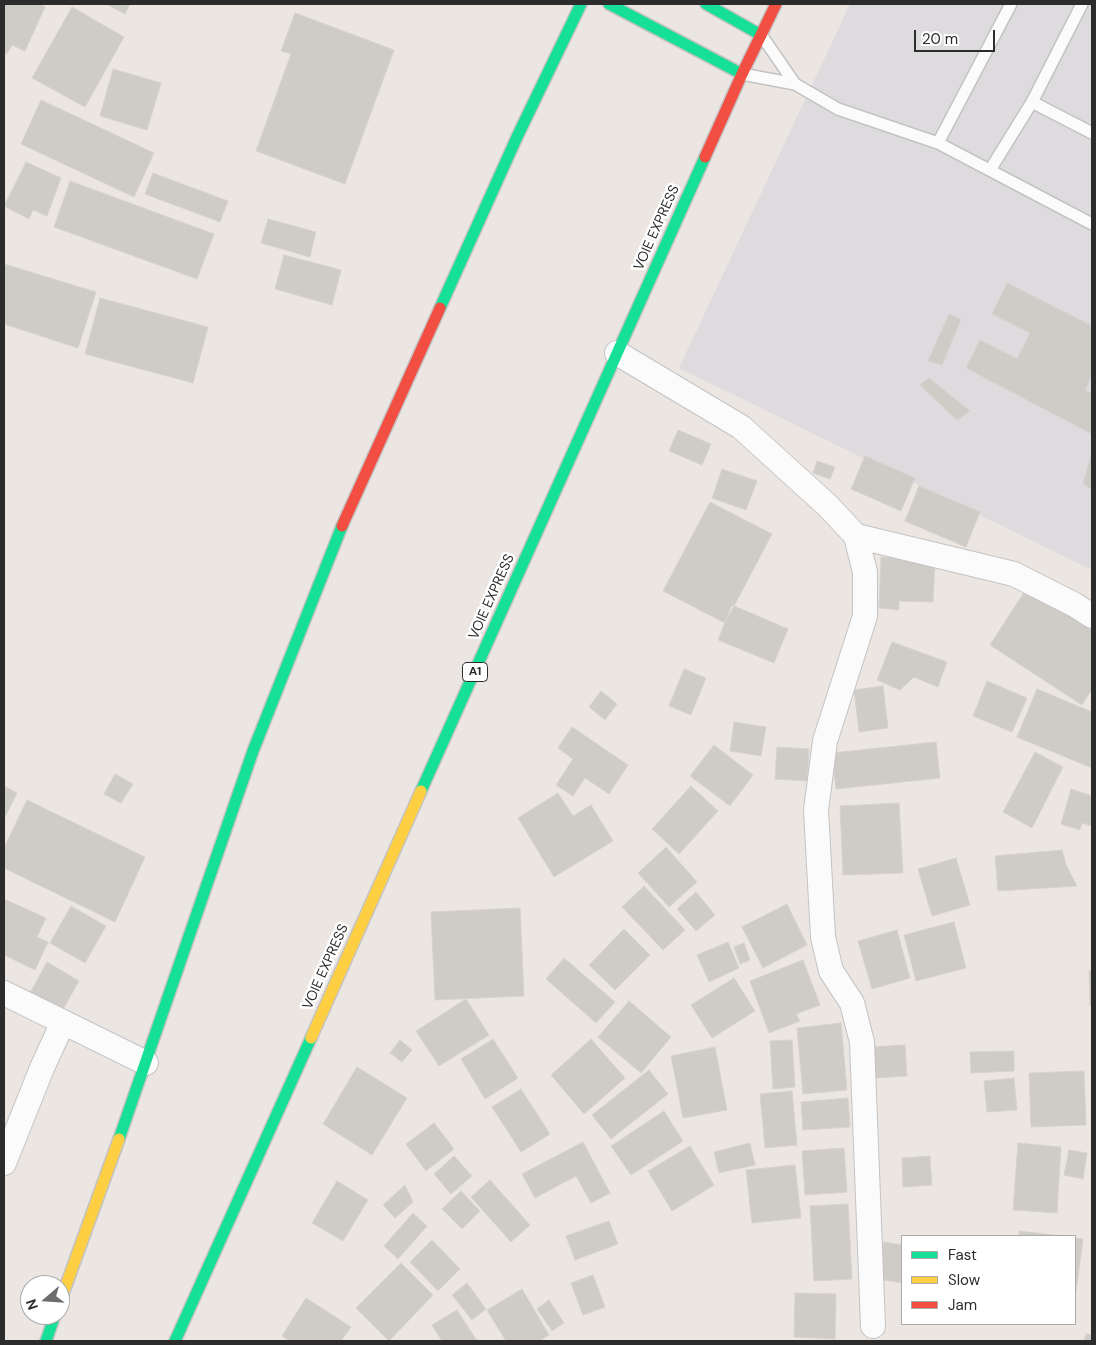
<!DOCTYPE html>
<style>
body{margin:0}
#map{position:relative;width:1096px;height:1345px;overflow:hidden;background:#ebe6e2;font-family:"DM Sans",sans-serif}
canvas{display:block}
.frame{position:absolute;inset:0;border:5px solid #2c2c2c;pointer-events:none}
.legend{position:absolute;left:901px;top:1235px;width:175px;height:90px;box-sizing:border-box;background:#fff;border:1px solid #ababab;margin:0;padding:6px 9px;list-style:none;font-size:15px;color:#2c2c2c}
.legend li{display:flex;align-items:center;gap:10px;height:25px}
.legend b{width:25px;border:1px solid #ababab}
.north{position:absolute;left:20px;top:1275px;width:50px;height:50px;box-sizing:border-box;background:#fff;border:1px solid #ababab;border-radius:50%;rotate:251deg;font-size:14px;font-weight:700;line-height:20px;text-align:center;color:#2c2c2c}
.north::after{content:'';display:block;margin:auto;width:18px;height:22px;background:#6f6d6c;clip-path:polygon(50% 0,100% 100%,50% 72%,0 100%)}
.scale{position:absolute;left:914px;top:30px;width:81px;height:22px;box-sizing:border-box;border:2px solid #2c2c2c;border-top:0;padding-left:6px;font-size:15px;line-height:18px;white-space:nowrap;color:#2c2c2c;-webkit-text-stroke:4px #fff;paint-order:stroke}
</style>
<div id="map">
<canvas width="1096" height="1345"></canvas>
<div class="frame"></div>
<ul class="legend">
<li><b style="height:6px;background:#16e098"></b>Fast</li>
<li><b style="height:6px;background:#ffcf43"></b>Slow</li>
<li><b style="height:6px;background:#f24e42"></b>Jam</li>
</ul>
<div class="north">N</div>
<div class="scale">20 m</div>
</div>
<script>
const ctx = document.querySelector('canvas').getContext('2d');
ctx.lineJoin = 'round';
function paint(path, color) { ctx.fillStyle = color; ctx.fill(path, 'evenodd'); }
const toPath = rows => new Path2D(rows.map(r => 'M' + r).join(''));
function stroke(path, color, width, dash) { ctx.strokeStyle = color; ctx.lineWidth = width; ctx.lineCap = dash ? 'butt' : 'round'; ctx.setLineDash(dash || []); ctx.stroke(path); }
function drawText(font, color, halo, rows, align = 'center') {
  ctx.font = font + ' "DM Sans",sans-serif'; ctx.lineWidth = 5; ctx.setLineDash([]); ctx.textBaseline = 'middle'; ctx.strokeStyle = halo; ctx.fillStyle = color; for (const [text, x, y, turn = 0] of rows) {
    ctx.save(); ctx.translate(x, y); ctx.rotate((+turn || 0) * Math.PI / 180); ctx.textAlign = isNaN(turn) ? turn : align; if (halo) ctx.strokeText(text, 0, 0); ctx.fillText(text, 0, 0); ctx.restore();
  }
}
const industrial = toPath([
 [850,4,1092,4,1092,570,679,368]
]);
const building = toPath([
 [4,4,41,4,45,7,25,51,12,45,7,54,4,52,4,4],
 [106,4,130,4,125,14,106,4],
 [72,7,124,37,85,107,32,78,72,7],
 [295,13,394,50,345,184,256,151,291,54,281,51,295,13],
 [113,69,161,83,147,130,100,116,113,69],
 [41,100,154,153,134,197,21,144,41,100],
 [26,162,61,178,47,216,33,210,29,219,4,206,26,162],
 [153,173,228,201,220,222,145,194,153,173],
 [70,181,214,234,197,279,54,227,70,181],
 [268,219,316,232,310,257,261,243,268,219],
 [284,255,341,270,332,305,275,289,284,255],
 [4,264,96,292,78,348,4,324,4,264],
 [1007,283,1092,326,1092,375,1085,390,1092,394,1092,434,966,368,980,340,1017,359,1030,333,992,314,1007,283],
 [100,298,208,327,193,383,85,354,100,298],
 [949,314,961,319,942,365,928,361,949,314],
 [929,378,970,411,957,420,920,385,929,378],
 [678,430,711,444,702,465,669,451,678,430],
 [1092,452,1092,489,1083,484,1092,452],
 [865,456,915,478,901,511,851,489,865,456],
 [817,461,835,467,830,479,813,473,817,461],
 [722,469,757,481,746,510,712,498,722,469],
 [919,486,980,512,966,547,905,521,919,486],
 [710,502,772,534,725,623,663,591,710,502],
 [881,557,935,560,933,602,899,601,899,610,879,608,881,557],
 [1032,580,1092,619,1092,689,1082,705,990,645,1032,580],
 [732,605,788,629,774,663,718,640,732,605],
 [892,642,947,662,938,687,914,677,900,690,877,680,892,642],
 [684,669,706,678,691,715,669,706,684,669],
 [987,681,1027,698,1012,732,973,716,987,681],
 [883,686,888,728,859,732,854,690,883,686],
 [1037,689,1092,712,1092,768,1017,737,1037,689],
 [601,691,617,704,605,720,589,707,601,691],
 [734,722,766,727,761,756,730,751,734,722],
 [572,727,628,765,609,794,585,778,573,796,556,785,573,759,558,748,572,727],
 [936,742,940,778,836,789,832,753,936,742],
 [714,745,753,775,730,806,690,776,714,745],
 [777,747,809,749,807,781,775,779,777,747],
 [1035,752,1063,767,1032,828,1003,812,1035,752],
 [115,774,133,784,121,803,104,794,115,774],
 [4,786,17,793,4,819,4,786],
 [691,786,718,811,679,854,652,829,691,786],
 [1071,789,1092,796,1092,826,1082,823,1080,830,1061,824,1071,789],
 [558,793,573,816,591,805,613,841,554,877,518,818,558,793],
 [27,800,145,857,115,922,4,868,4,848,27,800],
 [899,803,903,873,843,875,840,806,899,803],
 [666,847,697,882,669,907,638,873,666,847],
 [1062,850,1066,865,1077,886,998,891,995,856,1062,850],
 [956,858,970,905,932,916,918,869,956,858],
 [644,886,685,930,663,950,622,907,644,886],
 [696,892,715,915,696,931,677,909,696,892],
 [4,899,46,918,37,937,48,942,35,970,4,955,4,899],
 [787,904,807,945,763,968,742,927,787,904],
 [71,906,106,926,85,963,50,943,71,906],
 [520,908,524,996,435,1000,431,912,520,908],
 [954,922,966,968,916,981,904,935,954,922],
 [624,929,650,955,615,990,589,965,624,929],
 [897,930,910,978,872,989,858,941,897,930],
 [728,942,739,968,709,982,697,955,728,942],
 [744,943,750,960,740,964,734,947,744,943],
 [564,958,615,1002,596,1023,546,979,564,958],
 [803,960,820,1005,796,1014,800,1021,769,1033,750,981,803,960],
 [47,962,79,981,62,1011,30,993,47,962],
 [1092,970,1092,1006,1090,1006,1089,971,1092,970],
 [734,978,755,1011,712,1038,691,1005,734,978],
 [466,999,489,1035,439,1066,416,1031,466,999],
 [629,1001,671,1037,641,1073,598,1037,629,1001],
 [841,1023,847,1090,803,1094,797,1028,841,1023],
 [493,1039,518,1078,485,1099,461,1059,493,1039],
 [591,1039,625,1078,584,1114,551,1075,591,1039],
 [400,1040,412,1050,402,1062,390,1053,400,1040],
 [792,1040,795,1087,773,1089,770,1041,792,1040],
 [905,1045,907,1076,875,1078,872,1047,905,1045],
 [715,1047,727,1110,683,1118,671,1056,715,1047],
 [1014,1051,1014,1071,971,1073,970,1052,1014,1051],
 [357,1067,407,1098,372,1155,323,1124,357,1067],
 [649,1070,668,1094,611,1139,592,1115,649,1070],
 [1084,1071,1086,1125,1031,1127,1029,1073,1084,1071],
 [1014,1078,1017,1110,987,1112,984,1081,1014,1078],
 [521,1089,550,1134,521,1152,492,1107,521,1089],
 [792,1091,797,1145,765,1148,760,1094,792,1091],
 [848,1098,850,1127,803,1130,801,1102,848,1098],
 [664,1111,683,1141,631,1175,611,1146,664,1111],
 [434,1123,454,1149,426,1171,406,1144,434,1123],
 [583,1142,610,1193,591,1203,576,1176,535,1198,522,1174,583,1142],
 [750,1143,755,1165,719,1173,714,1152,750,1143],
 [1018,1143,1061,1147,1057,1213,1013,1210,1018,1143],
 [690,1146,714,1185,672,1211,648,1171,690,1146],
 [844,1148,847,1192,805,1195,802,1151,844,1148],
 [1069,1150,1087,1153,1083,1179,1064,1175,1069,1150],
 [454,1156,472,1176,451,1194,434,1174,454,1156],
 [930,1156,932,1185,903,1187,902,1158,930,1156],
 [795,1165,801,1218,752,1223,746,1170,795,1165],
 [490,1180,530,1225,511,1242,471,1197,490,1180],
 [337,1181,368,1200,343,1241,312,1223,337,1181],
 [405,1185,413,1202,395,1218,383,1205,405,1185],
 [461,1191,480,1211,462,1229,442,1209,461,1191],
 [848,1204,852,1279,814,1281,810,1206,848,1204],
 [413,1213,427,1226,398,1259,384,1246,413,1213],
 [609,1221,618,1244,575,1260,566,1236,609,1221],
 [1019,1231,1062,1236,1019,1236,1019,1231],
 [1075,1238,1083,1239,1075,1299,1075,1238],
 [432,1240,460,1269,438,1291,410,1262,432,1240],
 [884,1242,902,1245,902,1283,878,1279,884,1242],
 [401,1263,433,1295,389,1341,356,1308,401,1263],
 [593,1275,605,1307,583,1315,571,1283,593,1275],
 [467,1283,486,1309,472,1320,452,1295,467,1283],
 [522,1289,549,1335,539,1341,506,1341,487,1310,522,1289],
 [795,1293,836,1294,835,1339,794,1337,795,1293],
 [306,1298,351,1327,341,1341,290,1341,282,1336,306,1298],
 [549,1300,564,1323,552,1331,537,1309,549,1300],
 [457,1310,477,1341,442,1341,432,1325,457,1310],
 [1086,1334,1092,1335,1092,1341,1084,1341,1086,1334]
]);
const lane = toPath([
 [762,36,795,84],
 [742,74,795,84,838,109,938,143,1011,4],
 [1032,102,1092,133],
 [938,143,1092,224],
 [990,170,1032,102,1082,4]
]);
const street = toPath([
 [617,353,741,427,828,506,856,536,865,572,865,616,825,741,816,810,823,937,831,971,852,1003,862,1042,873,1326],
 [856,536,1014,574,1075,605,1092,616],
 [4,993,146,1063],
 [4,1163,42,1068,63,1022]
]);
const fast = toPath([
 [609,4,742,74],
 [706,4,761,35],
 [440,308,517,137,581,4],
 [421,791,705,157],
 [119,1139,253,751,342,526],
 [46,1341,55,1315],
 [175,1341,311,1038]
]);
const slow = toPath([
 [311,1038,421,791],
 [60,1302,119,1139]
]);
const jam = toPath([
 [705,157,742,74,776,4],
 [342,526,440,308]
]);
const shields = [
 [475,672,25]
];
const shieldNames = [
 ["A1",475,672]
];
const streetNames = [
 ["VOIE EXPRESS",657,228,-66],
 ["VOIE EXPRESS",492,597,-66],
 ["VOIE EXPRESS",326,967,-66]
];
paint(industrial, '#dedbde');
paint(building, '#cfccc8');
stroke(building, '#d6d2ce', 1);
stroke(lane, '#c4c3c3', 14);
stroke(street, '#c4c3c3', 26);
stroke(fast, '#c4c3c3', 14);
stroke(slow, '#c4c3c3', 14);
stroke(jam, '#c4c3c3', 14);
stroke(lane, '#fcfbfb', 11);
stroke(street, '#fcfbfb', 24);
stroke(fast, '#16e098', 11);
stroke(slow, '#ffcf43', 11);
stroke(jam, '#f24e42', 11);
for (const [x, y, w] of shields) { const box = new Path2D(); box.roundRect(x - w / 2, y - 9.5, w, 19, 4); ctx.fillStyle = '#fff'; ctx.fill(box); stroke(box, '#2c2c2c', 1); }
drawText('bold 12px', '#2c2c2c', null, shieldNames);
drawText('14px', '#2c2c2c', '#fff', streetNames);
</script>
